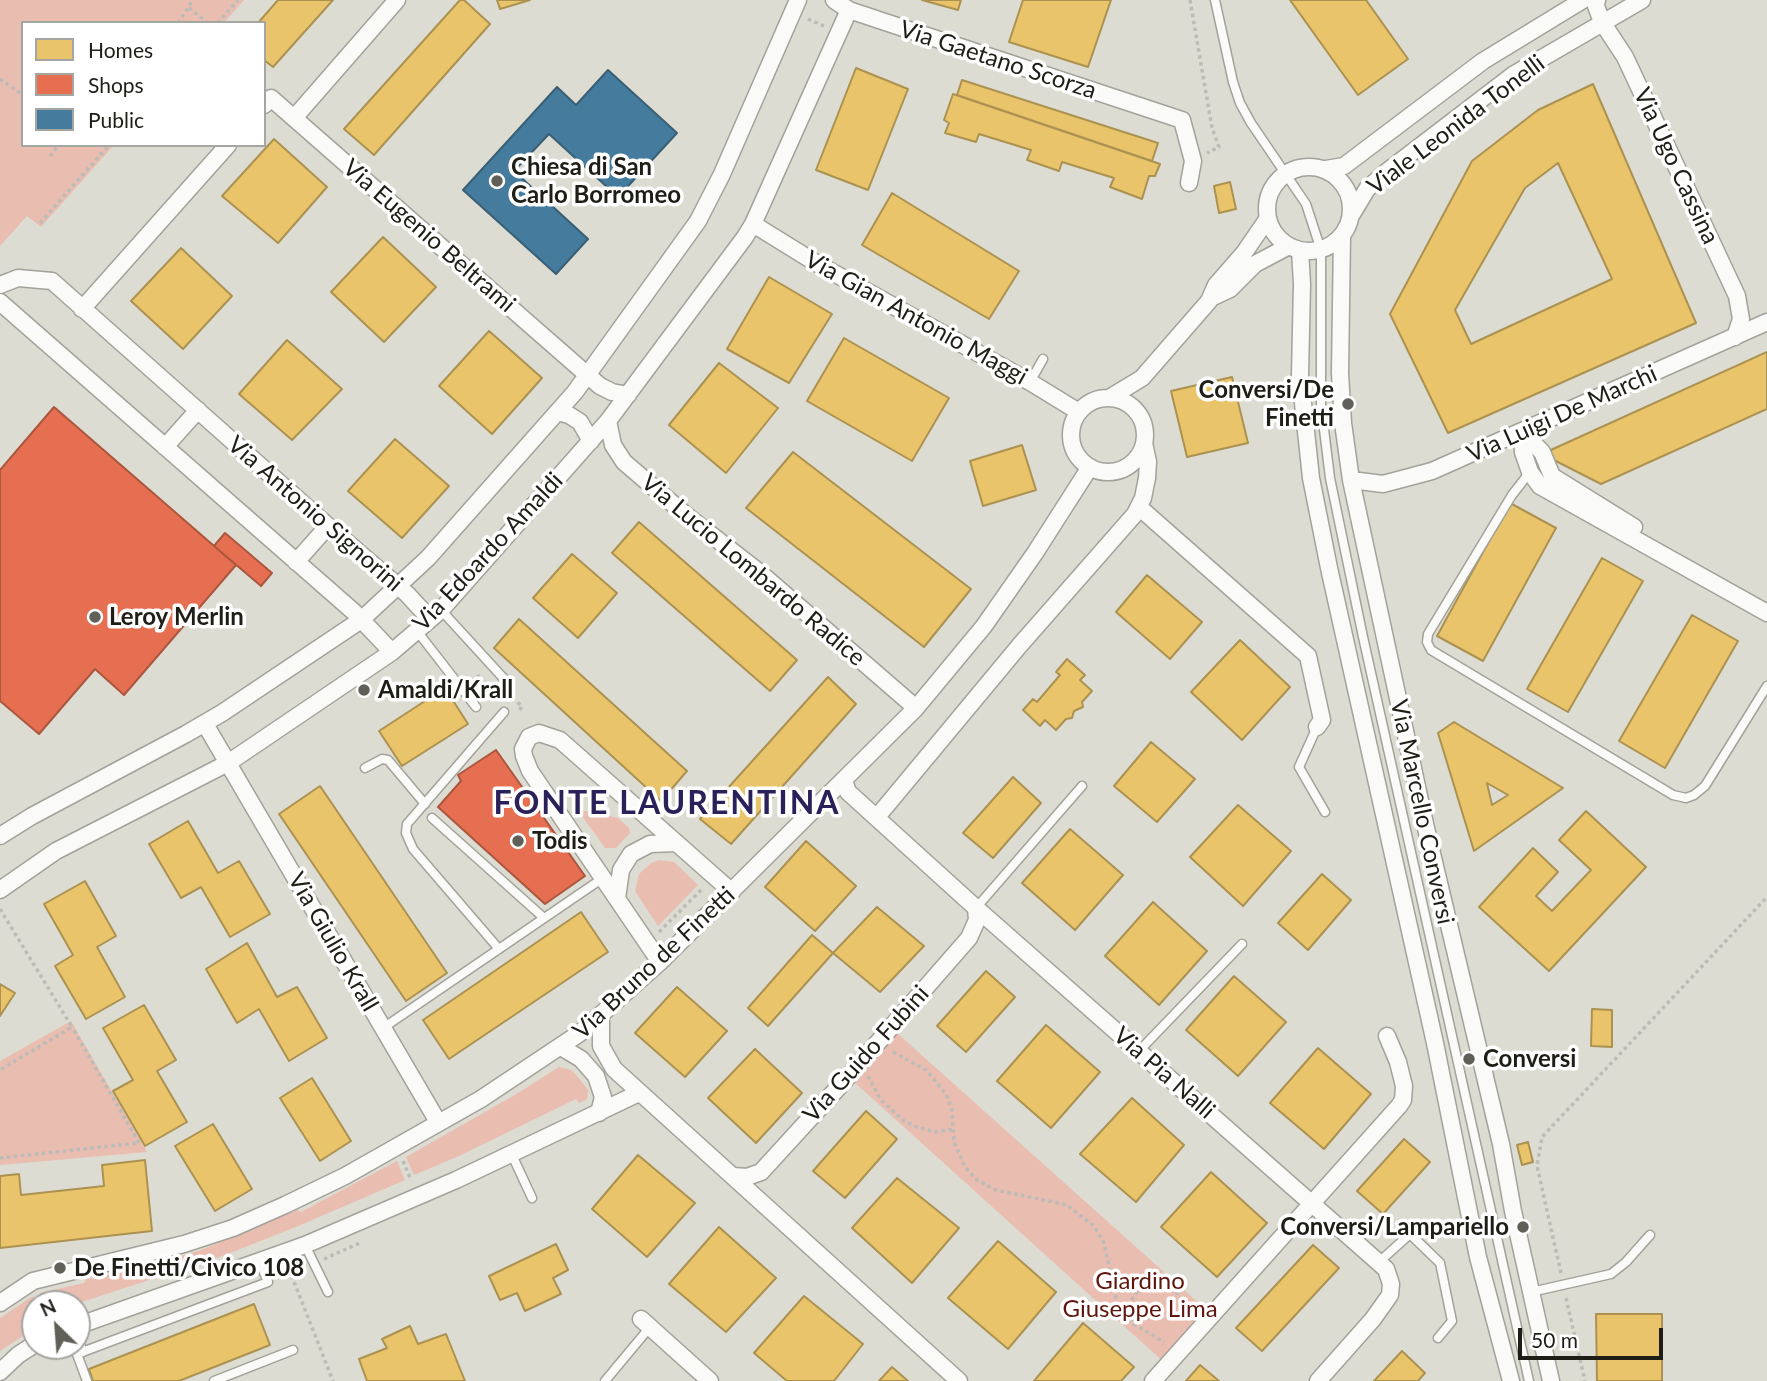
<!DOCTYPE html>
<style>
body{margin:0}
#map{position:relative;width:1767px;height:1381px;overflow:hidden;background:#dddcd2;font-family:Lato,sans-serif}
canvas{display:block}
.legend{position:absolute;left:21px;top:21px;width:245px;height:126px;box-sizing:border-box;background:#fff;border:2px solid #a5a5a2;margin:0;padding:9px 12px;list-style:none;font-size:21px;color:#1e1d16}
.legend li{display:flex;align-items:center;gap:14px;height:35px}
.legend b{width:35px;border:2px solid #a5a5a2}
.north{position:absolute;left:21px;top:1290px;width:70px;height:70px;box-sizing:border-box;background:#fff;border:2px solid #a5a5a2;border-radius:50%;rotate:335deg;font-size:19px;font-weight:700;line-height:28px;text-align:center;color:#1e1d16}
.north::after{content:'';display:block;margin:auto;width:24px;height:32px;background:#616058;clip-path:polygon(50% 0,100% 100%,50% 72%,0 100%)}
.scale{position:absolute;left:1518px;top:1328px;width:145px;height:32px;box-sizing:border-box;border:4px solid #1e1d16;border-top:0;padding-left:9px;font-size:21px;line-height:24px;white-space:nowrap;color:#1e1d16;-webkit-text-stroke:5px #fff;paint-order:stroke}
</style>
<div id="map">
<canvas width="1767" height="1381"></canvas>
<ul class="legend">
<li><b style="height:19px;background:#e9c46a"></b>Homes</li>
<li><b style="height:19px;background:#e76f51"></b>Shops</li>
<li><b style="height:19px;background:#457b9d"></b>Public</li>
</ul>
<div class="north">N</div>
<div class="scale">50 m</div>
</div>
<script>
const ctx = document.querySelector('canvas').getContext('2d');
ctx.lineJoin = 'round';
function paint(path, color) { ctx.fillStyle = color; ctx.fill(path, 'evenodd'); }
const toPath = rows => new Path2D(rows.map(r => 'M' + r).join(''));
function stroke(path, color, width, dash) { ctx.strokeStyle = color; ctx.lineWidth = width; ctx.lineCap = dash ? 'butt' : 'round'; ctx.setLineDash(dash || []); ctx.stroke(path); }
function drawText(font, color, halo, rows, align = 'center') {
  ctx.font = font + ' Lato,sans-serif'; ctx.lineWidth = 7; ctx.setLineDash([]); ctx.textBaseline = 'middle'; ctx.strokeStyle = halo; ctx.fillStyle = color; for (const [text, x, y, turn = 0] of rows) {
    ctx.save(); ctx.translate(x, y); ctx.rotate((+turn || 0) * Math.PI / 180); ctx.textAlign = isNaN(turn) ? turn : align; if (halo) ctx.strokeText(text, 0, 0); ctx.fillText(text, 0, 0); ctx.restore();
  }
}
const green = toPath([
 [0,0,244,0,224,23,23,23,23,145,114,145,41,227,27,216,0,246],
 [574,805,585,811,618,818,629,828,630,833,616,848,605,848],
 [659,860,674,862,698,885,658,926,635,891,639,874,651,863],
 [71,1021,147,1152,0,1165,0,1061],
 [897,1033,1212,1315,1167,1365,853,1081],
 [559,1067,571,1070,577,1076,588,1090,587,1099,579,1103,576,1099,459,1156,414,1175,406,1157,513,1096],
 [397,1161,405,1180,296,1227,225,1255,79,1303,80,1309,77,1310,77,1304,44,1304,40,1293,84,1283,86,1279,130,1271,201,1250,297,1210,301,1212],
 [33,1296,36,1304,35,1328,0,1351,0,1318]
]);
const homes = toPath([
 [278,0,333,0,273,67,264,60,264,23,258,23,278,0],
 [460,0,464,0,490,24,374,155,344,129,460,0],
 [497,0,530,0,500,9,497,0],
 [922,0,961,0,958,10,922,0],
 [1023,0,1111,0,1088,67,1009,42,1023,0],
 [1290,0,1366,0,1408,59,1358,95,1290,0],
 [856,68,908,89,868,190,816,170,856,68],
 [962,80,1158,143,1152,161,957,95,962,80],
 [1593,84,1696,323,1448,433,1390,314,1472,161,1538,110,1593,84],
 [1558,163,1612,279,1471,344,1455,310,1525,188,1558,163],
 [953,94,1160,164,1155,176,1149,176,1142,199,1110,187,1114,178,1062,162,1059,171,1027,160,1031,150,979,134,976,142,945,133,949,123,944,120,953,94],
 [274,139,327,187,278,243,222,196,274,139],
 [1230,182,1236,209,1219,213,1214,186,1230,182],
 [892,193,1019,271,989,319,862,245,892,193],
 [383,237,436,287,384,342,331,292,383,237],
 [181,248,232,296,183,349,131,301,181,248],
 [769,277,832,314,789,383,727,349,769,277],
 [489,331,542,378,492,434,439,386,489,331],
 [844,338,949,398,912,461,807,401,844,338],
 [287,340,342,389,292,440,239,394,287,340],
 [1767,352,1767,409,1601,484,1542,454,1767,352],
 [719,363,778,408,726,473,669,425,719,363],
 [1232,377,1248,443,1187,457,1171,391,1232,377],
 [395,439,449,486,402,538,348,491,395,439],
 [1022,445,1036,490,983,506,970,461,1022,445],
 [793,452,971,589,924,647,746,508,793,452],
 [1510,503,1556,528,1483,661,1437,636,1510,503],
 [639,522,797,660,770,691,612,553,639,522],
 [572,554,617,593,578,638,533,598,572,554],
 [1602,558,1643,581,1568,712,1527,689,1602,558],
 [1147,575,1202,622,1170,659,1116,612,1147,575],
 [1692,615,1738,641,1665,768,1619,741,1692,615],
 [519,619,687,771,661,801,494,648,519,619],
 [1240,640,1290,687,1242,740,1191,692,1240,640],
 [1067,659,1085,675,1080,680,1092,691,1082,702,1083,707,1074,711,1072,718,1066,719,1056,730,1045,720,1040,726,1023,710,1033,699,1037,702,1060,675,1056,672,1067,659],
 [828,677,856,704,731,844,700,819,828,677],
 [445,688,468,724,402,766,379,731,445,688],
 [1454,722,1563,788,1474,851,1438,733,1454,722],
 [1487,783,1508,795,1492,805,1487,783],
 [1151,742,1195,779,1157,822,1114,786,1151,742],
 [1013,777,1041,803,993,858,963,833,1013,777],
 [320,786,447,973,406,1001,279,814,320,786],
 [1238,805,1291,851,1243,906,1190,857,1238,805],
 [1586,811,1646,867,1549,971,1479,907,1533,848,1558,872,1536,896,1552,911,1591,870,1559,840,1586,811],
 [188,821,218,873,239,861,270,914,230,937,201,887,181,898,149,844,188,821],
 [1070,829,1123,875,1075,930,1022,883,1070,829],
 [806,841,856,886,815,931,765,887,806,841],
 [1322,874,1351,900,1308,950,1278,923,1322,874],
 [85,881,116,936,97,947,125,997,86,1019,55,966,73,955,44,904,85,881],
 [1153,902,1207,951,1159,1005,1105,956,1153,902],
 [877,907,924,946,880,992,833,953,877,907],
 [581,912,608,952,449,1059,423,1020,581,912],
 [812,935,833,953,768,1026,748,1008,812,935],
 [247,943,277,997,297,987,327,1038,289,1061,259,1009,237,1023,206,969,247,943],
 [986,971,1015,997,966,1052,937,1026,986,971],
 [1234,976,1286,1022,1238,1076,1186,1030,1234,976],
 [0,984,15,993,0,1016,0,984],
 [677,987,727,1031,685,1077,635,1033,677,987],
 [144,1005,176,1060,157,1071,187,1122,145,1146,113,1091,133,1080,103,1028,144,1005],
 [1592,1009,1612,1010,1612,1047,1591,1046,1592,1009],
 [1046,1025,1100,1072,1051,1128,997,1081,1046,1025],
 [1318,1048,1371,1094,1324,1149,1270,1103,1318,1048],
 [755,1049,802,1093,756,1143,708,1098,755,1049],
 [312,1078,351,1141,320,1161,280,1098,312,1078],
 [1132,1098,1184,1145,1136,1202,1080,1154,1132,1098],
 [866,1111,897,1139,845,1198,813,1171,866,1111],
 [213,1124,252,1189,215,1211,175,1146,213,1124],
 [1404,1139,1430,1162,1383,1214,1357,1191,1404,1139],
 [1528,1142,1533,1162,1522,1165,1517,1145,1528,1142],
 [638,1155,695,1203,647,1257,592,1209,638,1155],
 [145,1160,152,1231,0,1248,0,1176,19,1174,21,1195,104,1186,102,1165,145,1160],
 [1211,1172,1267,1223,1217,1277,1161,1227,1211,1172],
 [897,1178,959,1228,912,1283,852,1228,897,1178],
 [719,1227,776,1278,726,1332,669,1284,719,1227],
 [998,1241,1056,1292,1008,1349,948,1298,998,1241],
 [556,1244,568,1270,553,1278,561,1294,525,1311,517,1293,500,1300,489,1276,556,1244],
 [1313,1245,1339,1268,1262,1351,1236,1328,1313,1245],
 [804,1296,863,1344,834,1381,787,1381,754,1353,804,1296],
 [254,1304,270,1345,179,1381,93,1381,89,1369,254,1304],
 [1596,1314,1662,1314,1662,1381,1597,1381,1596,1314],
 [1083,1323,1134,1367,1121,1381,1034,1381,1083,1323],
 [410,1326,418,1344,446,1334,465,1381,367,1381,359,1359,387,1348,382,1339,410,1326],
 [1402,1351,1425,1373,1418,1381,1374,1381,1402,1351],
 [1200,1365,1219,1381,1186,1381,1200,1365],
 [892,1367,908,1381,879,1381,892,1367]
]);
const shops = toPath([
 [54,407,236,565,124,695,95,669,39,734,0,701,0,470,54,407],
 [225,533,272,573,261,586,214,546,225,533],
 [496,750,585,876,545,904,438,807,461,781,458,775,496,750]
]);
const public = toPath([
 [608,70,677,133,618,197,549,134,514,171,588,239,556,274,463,190,557,87,576,105,608,70]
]);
const path = toPath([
 [1190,0,1212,128,1219,147,1207,153],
 [189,8,208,23],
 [808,19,824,26],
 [178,23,193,0],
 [218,23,238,0],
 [0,79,23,95],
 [50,156,59,145],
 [40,223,109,145],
 [472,681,478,676,499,699,506,693,522,706,518,713],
 [0,909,72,1027,0,1070],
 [659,932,703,888],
 [893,1052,926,1070,946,1094,952,1110,954,1142,965,1167,977,1180,996,1190,1067,1205,1094,1226,1104,1243,1117,1303,1132,1323,1164,1342],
 [868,1076,881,1100,904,1121,917,1127,935,1132,954,1129],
 [0,1158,139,1143,72,1027],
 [403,1161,411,1180],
 [324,1259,362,1242],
 [289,1269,333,1381],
 [1561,1273,1537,1166,1542,1137,1767,897],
 [1566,1298,1585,1381],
 [1132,1321,1131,1301,1139,1289,1152,1282,1166,1283,1175,1290,1193,1314]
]);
const lane = toPath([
 [1215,0,1233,82,1240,103,1251,123,1306,204,1321,250,1321,405,1330,478,1363,637,1529,1381],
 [1030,382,1043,359],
 [1530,472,1512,495,1428,634,1427,642,1431,650,1673,795,1686,798,1694,795,1705,786,1767,686],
 [441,610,506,681],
 [417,631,476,707],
 [1317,727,1299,767,1325,812],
 [365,768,382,759,388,760,425,804],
 [432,818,544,918],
 [976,908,1082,786],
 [499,949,413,849,406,833,407,824,504,712],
 [383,1028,603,878],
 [1139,1051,1242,944],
 [512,1155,532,1198],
 [305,1245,328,1292],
 [1379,1262,1410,1234,1440,1263,1452,1321,1438,1338],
 [1531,1292,1611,1274,1626,1262,1650,1235],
 [77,1336,83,1352],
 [87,1381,77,1354,268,1282,260,1263],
 [214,1381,293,1350],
 [605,1381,650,1327]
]);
const street = toPath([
 [834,0,849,10,882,21,1182,120,1193,161,1189,183],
 [1597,0,1596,6,1602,22,1625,57,1737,296,1741,319,1735,337],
 [264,105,271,98,600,386,612,392,628,395],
 [294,118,397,0],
 '1267 209a42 42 0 1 1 84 0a42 42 0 1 1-84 0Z',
 [1326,169,1344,166,1483,61,1583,0],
 [1352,214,1367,189,1385,173,1513,75,1642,0],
 [753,224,816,263,1030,382,1079,412],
 [1342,236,1340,373,1343,423,1351,480,1425,824,1501,1144,1513,1211,1551,1381],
 [1300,250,1302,284,1300,375,1311,478,1329,568,1435,1043,1478,1257,1511,1381],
 [0,285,18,278,52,281,328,526,407,594,430,619],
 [1211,298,1230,289,1255,264,1289,246],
 [0,302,354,612,392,652],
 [82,309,228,145],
 [1109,398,1142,378,1209,301,1216,285,1244,253,1268,218],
 '1071 435a37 37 0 1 1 74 0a37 37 0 1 1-74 0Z',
 [557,412,569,415,580,422,591,441],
 [608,421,613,445,624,462,687,516,759,572,916,708],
 [1522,432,1523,452,1530,472,1540,486,1767,613],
 [1522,432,1542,452,1552,476,1634,527],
 [165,447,198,410],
 [1351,480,1383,484,1432,471,1767,322],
 [1140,508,1308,656,1322,720,1317,727],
 [296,562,328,526],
 [205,724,438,1122],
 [844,781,848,792,976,908,1386,1269,1391,1284,1390,1295,1373,1319,1318,1381],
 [877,817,1020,645,1135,514,1143,498,1147,478,1148,462,1144,443],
 [0,836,32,816,186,734,222,713,361,620,428,558,575,392,698,221,722,174,798,0],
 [0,890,56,851,228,763,392,652,441,610,608,421,745,237,753,224,849,10],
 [617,898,621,870,631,854,650,844,676,843],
 [660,962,530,771,524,756,523,749,529,737,539,733,560,740,732,892],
 [601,1017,601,1046,614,1069,959,1381],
 [561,1047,581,1059,596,1076,603,1097,599,1113],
 [733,1176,747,1177,761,1172,846,1079,969,938,977,920,976,908],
 [0,1303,33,1281,184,1244,233,1228,285,1205,345,1176,481,1099,580,1033,660,962,916,708,984,626,1035,553,1090,467],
 [641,1319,710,1381],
 [77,1326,305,1245,456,1180,639,1093],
 [0,1372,18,1355,35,1344],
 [1153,1381,1399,1106,1403,1100,1404,1086,1398,1062,1387,1036]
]);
const markers = [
 [497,181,7,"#616058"],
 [1348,404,7,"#616058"],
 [95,617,7,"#616058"],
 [364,690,7,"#616058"],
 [518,841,7,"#616058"],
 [1469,1059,7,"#616058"],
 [1523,1227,7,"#616058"],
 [60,1268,7,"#616058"]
];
const streetNames = [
 ["Via Gaetano Scorza",998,60,18],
 ["Viale Leonida Tonelli",1456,125,-37],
 ["Via Ugo Cassina",1676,166,65],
 ["Via Eugenio Beltrami",429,236,41],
 ["Via Gian Antonio Maggi",916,318,29],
 ["Via Luigi De Marchi",1562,414,-24],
 ["Via Antonio Signorini",315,514,41],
 ["Via Edoardo Amaldi",488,552,-47],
 ["Via Lucio Lombardo Radice",753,570,40],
 ["Via Marcello Conversi",1422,812,78],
 ["Via Giulio Krall",333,942,60],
 ["Via Bruno de Finetti",654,963,-43],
 ["Via Guido Fubini",866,1054,-48],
 ["Via Pia Nalli",1164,1073,41]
];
const poiNames = [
 ["Chiesa di San",511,167],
 ["Carlo Borromeo",511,195],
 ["Conversi/De",1334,390,"right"],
 ["Finetti",1334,418,"right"],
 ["Leroy Merlin",109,617],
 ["Amaldi/Krall",378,690],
 ["Todis",532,841],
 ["Conversi",1483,1059],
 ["Conversi/Lampariello",1509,1227,"right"],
 ["De Finetti/Civico 108",74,1268]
];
const parkNames = [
 ["Giardino",1140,1281],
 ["Giuseppe Lima",1140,1309]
];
const districtNames = [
 ["FONTE LAURENTINA",667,804]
];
paint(green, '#eabdb1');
paint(homes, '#e9c46a');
stroke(homes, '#ac9251', 2);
paint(shops, '#e76f51');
stroke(shops, '#ab563f', 2);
paint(public, '#457b9d');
stroke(public, '#395f74', 2);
stroke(lane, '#a3a29a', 11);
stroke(street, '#a3a29a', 19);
stroke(path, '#bbbbb7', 3.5, [3.5, 3.5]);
stroke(lane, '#fafaf8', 8);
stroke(street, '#fafaf8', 16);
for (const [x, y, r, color] of markers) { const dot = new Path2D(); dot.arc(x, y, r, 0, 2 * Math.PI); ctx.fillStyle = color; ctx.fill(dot); stroke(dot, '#fff', 2.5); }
drawText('24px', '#1e1d16', '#fff', streetNames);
drawText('bold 24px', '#1e1d16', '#fff', poiNames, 'left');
drawText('24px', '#5f150c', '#fff', parkNames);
ctx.letterSpacing = '2px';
drawText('bold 32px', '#2a205a', '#fff', districtNames);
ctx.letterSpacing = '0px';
</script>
